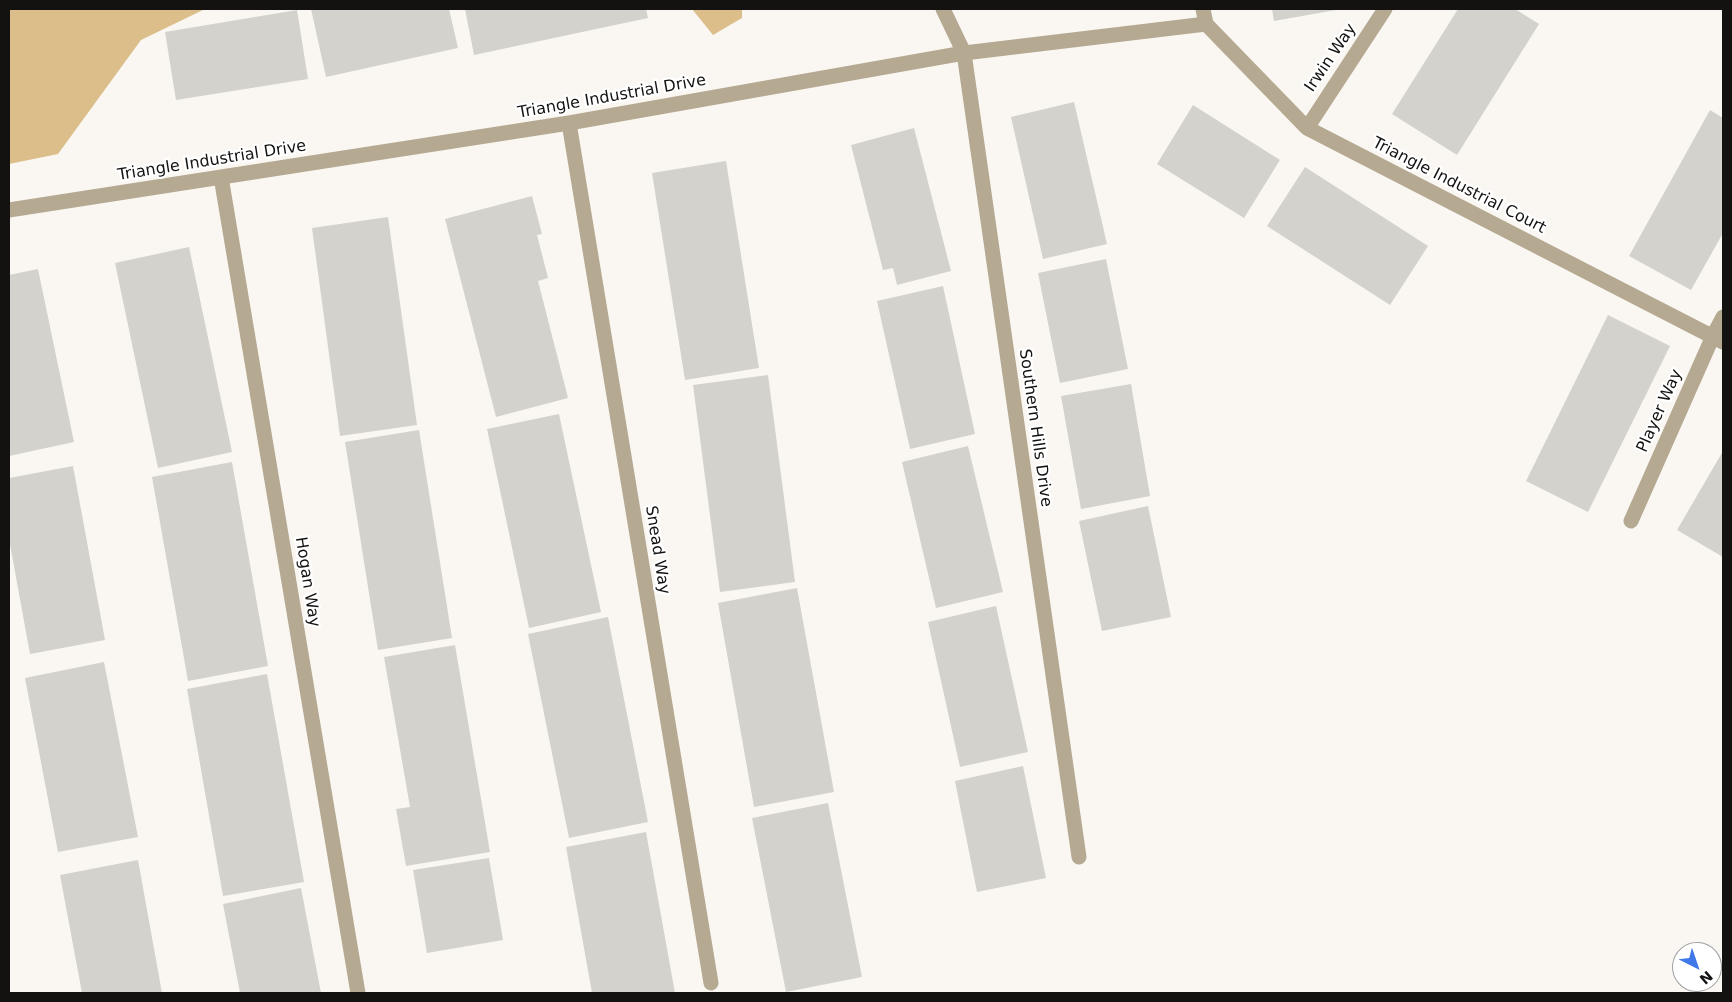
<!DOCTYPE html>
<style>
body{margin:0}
#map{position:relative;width:1732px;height:1002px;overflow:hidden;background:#faf7f3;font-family:"DejaVu Sans",sans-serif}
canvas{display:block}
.frame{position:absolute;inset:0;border:10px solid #131211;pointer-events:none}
.north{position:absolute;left:1672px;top:942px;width:50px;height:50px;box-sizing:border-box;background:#fff;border:1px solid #a1a0a0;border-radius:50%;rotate:139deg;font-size:14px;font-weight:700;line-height:20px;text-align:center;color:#131211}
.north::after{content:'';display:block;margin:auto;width:18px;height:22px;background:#4178e9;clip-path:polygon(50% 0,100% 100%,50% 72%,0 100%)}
</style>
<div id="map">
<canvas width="1732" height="1002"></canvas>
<div class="frame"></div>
<div class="north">N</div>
</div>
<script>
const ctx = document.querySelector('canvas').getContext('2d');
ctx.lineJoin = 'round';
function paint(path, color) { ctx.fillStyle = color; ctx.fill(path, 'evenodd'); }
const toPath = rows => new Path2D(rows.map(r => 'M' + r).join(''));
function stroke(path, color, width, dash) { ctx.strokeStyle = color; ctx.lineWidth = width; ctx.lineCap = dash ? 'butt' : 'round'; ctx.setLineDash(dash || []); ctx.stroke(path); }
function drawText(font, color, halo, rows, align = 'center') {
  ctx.font = font + ' "DejaVu Sans",sans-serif'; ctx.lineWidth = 4.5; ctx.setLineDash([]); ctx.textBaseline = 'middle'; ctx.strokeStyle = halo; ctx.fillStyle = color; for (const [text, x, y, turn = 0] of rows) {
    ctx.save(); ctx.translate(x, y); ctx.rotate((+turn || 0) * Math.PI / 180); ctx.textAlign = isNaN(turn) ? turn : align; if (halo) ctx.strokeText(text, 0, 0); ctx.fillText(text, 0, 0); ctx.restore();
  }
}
const forest = toPath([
 [9,9,205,9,141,40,58,154,9,164],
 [692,9,742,9,742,18,713,35]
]);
const building = toPath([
 [311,9,449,9,458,48,326,77],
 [465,9,646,9,648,18,474,55],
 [1272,9,1336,9,1336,10,1274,21],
 [1458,9,1515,9,1539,24,1457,155,1392,114],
 [297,10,308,79,176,100,165,32],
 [1074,102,1107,244,1043,259,1011,117],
 [1193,105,1280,160,1244,218,1157,164],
 [1710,110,1723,118,1723,233,1691,290,1629,256],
 [914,128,951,271,897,285,893,268,883,270,851,145],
 [726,161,759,368,685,380,652,173],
 [1305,167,1428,246,1390,305,1267,226],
 [532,196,542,234,537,235,548,278,538,281,568,398,496,417,445,219],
 [388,217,417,425,340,436,312,228],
 [189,247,232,452,158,468,115,263],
 [1106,259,1128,369,1060,383,1038,273],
 [38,269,74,442,9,456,9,275],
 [943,286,975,434,910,449,877,301],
 [1608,315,1670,346,1588,512,1526,481],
 [768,375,795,582,720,592,693,385],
 [1131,384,1150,496,1081,509,1061,396],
 [559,414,601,612,529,628,487,429],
 [419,430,452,638,378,650,345,442],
 [968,446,1003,592,936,608,902,462],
 [1723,451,1723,557,1677,530],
 [232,462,268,666,188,681,152,477],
 [73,466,105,640,30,654,9,539,9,478],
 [1148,506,1171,617,1102,631,1079,521],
 [797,588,834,792,754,807,718,603],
 [996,606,1028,752,960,767,928,622],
 [608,617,648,822,569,838,528,634],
 [455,645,490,852,406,866,396,809,410,807,384,657],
 [104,662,138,837,58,852,25,678],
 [267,674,304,882,223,896,187,689],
 [1023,766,1046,878,977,892,955,781],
 [828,803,862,977,786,992,752,818],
 [646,832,675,993,592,993,566,847],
 [489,858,503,940,427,953,413,870],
 [138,860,162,993,82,993,60,875],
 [301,888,321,993,240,993,223,904]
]);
const minor = toPath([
 [943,9,964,53,1079,857],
 [1206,24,1307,128,1723,342],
 [569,123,711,983],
 [1307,128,1385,9],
 [221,177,358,993],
 [9,210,569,123,964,53,1206,24,1203,9],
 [1631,521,1713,336,1723,317]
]);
const streetNames = [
 ["Irwin Way",1331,58,-56],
 ["Triangle Industrial Drive",612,97,-10],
 ["Triangle Industrial Drive",212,161,-9],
 ["Triangle Industrial Court",1459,186,27],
 ["Player Way",1660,411,-66],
 ["Southern Hills Drive",1035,428,82],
 ["Snead Way",657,550,81],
 ["Hogan Way",307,582,81]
];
paint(forest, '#dbbe89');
paint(building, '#d4d2cd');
stroke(minor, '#b5a992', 15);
drawText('16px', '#131211', '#fff', streetNames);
</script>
